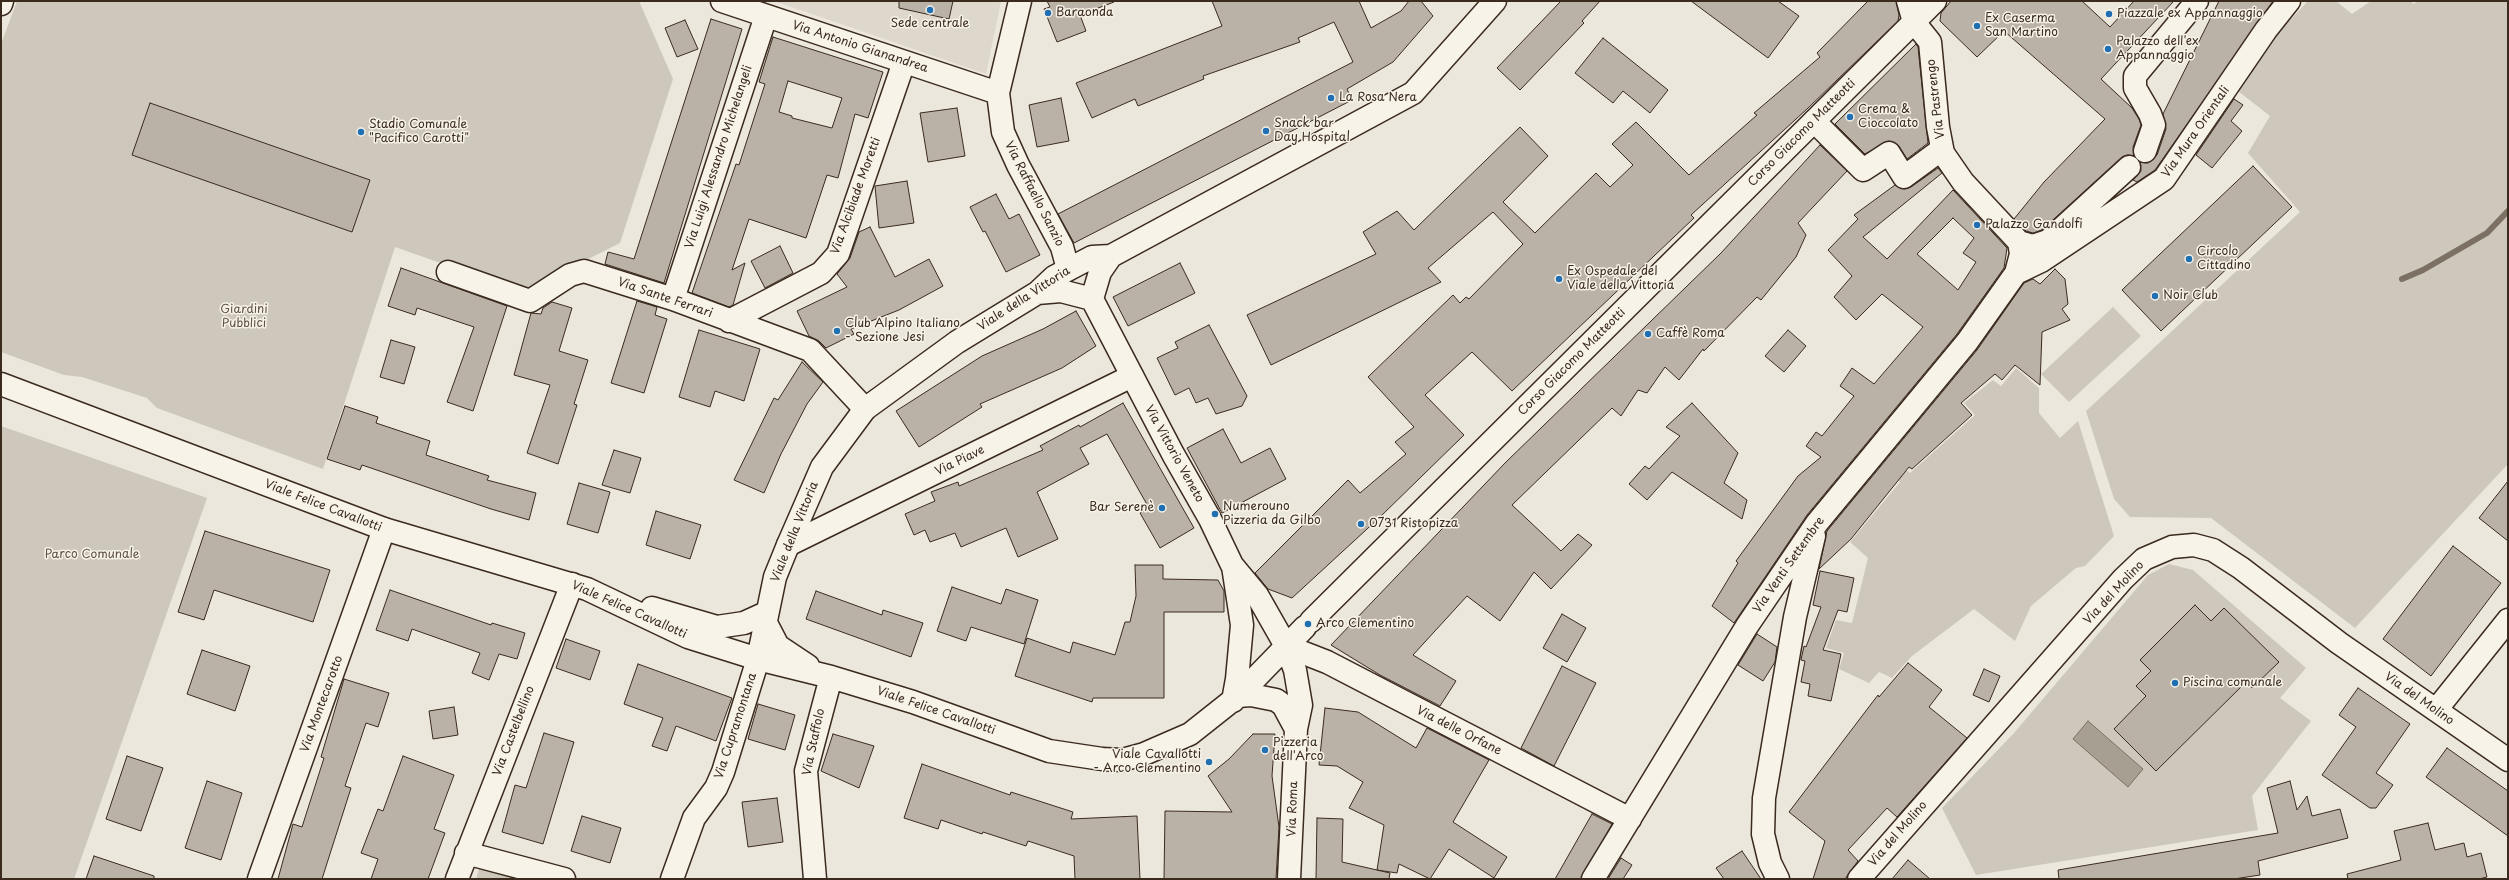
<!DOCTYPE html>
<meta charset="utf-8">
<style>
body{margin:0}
#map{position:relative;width:2509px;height:880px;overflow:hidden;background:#ece7dc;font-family:"Playpen Sans",sans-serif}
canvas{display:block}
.frame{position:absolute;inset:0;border:2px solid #3b2a1e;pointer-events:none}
</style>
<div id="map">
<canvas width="2509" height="880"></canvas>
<div class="frame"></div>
</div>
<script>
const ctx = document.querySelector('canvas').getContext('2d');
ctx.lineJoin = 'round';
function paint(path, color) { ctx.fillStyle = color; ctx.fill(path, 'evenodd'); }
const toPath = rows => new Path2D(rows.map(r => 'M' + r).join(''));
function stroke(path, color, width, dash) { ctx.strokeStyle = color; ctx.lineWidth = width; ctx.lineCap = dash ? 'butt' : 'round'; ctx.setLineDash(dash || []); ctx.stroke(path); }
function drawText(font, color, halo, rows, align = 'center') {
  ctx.font = font + ' "Playpen Sans",sans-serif'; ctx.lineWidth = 3; ctx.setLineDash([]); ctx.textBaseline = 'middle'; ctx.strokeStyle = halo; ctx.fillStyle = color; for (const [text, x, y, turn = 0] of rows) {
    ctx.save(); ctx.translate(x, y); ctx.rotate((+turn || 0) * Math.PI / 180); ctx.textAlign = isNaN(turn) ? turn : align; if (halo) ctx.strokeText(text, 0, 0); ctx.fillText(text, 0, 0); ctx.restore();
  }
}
const built = toPath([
 [774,1,1001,1,986,74]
]);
const green = toPath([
 [17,1,639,1,673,79,620,243,523,292,395,247,323,469,157,408,147,398,82,377,64,375,1,352,1,44],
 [2308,1,2336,1,2352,14,2371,1,2410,1,2414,4,2417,1,2508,1,2508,464,2355,628,2211,518,2130,517,2114,499,2086,411,2300,212,2248,153,2270,116,2238,91,2278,33],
 [2113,307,2141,336,2069,402,2041,374],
 [2016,368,2039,388,2039,413,2060,438,2078,421,2114,536,2085,566,2076,568,2031,606,2015,641,1974,609,1912,656,1892,678,1879,672,1869,683,1839,669,1844,653,1826,648,1836,620,1852,623,1868,558,1850,542,1900,482,1881,466,1891,456,1910,473,1975,415,1964,403,1993,380,2001,386],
 [1,426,207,498,74,879,1,879],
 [2169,564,2193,570,2306,668,2280,698,2311,721,2252,796,2258,830,1976,875,1942,808,2014,733,2148,575],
 [481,862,533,879,476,879]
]);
const water = toPath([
 [2088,721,2143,769,2128,787,2073,739,2088,721]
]);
const stream = toPath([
 [2402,279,2423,270,2487,233,2508,211]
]);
const building = toPath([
 [899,1,953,1,949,19,899,8,899,1],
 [1047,1,1114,1,1114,2,1080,15,1086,31,1057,42,1044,9,1050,7,1047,1],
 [1212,1,1359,1,1371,28,1401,11,1409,1,1421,1,1433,16,1393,62,1347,89,1352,100,1074,243,1058,214,1353,62,1334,22,1298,38,1300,42,1203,76,1204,79,1138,106,1135,99,1092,118,1076,83,1222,26,1212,1],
 [1561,1,1600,1,1582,21,1584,23,1520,90,1497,68,1561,1],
 [1691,1,1778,1,1799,16,1768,58,1691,1],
 [1868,1,1896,1,1899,15,1898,21,1807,109,1691,215,1694,218,1512,391,1472,352,1425,395,1464,435,1379,518,1292,598,1268,589,1255,573,1348,480,1360,493,1406,454,1395,442,1414,427,1368,377,1453,295,1460,303,1466,297,1469,299,1523,244,1493,212,1428,268,1441,282,1271,365,1247,315,1376,254,1363,232,1397,211,1414,230,1520,127,1548,156,1503,202,1535,233,1596,173,1610,187,1633,165,1612,144,1636,122,1689,175,1757,115,1754,113,1820,57,1817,53,1868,1],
 [1951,1,2082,1,2110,27,2134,1,2174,1,2101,79,2132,108,2139,119,2141,125,2133,147,2134,156,2127,155,2121,158,2042,230,2033,233,2026,231,2014,219,2044,182,2105,119,2004,31,1977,57,1940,21,1941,13,1951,1],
 [2219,1,2273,1,2155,170,2137,182,2133,180,2141,171,2140,162,2148,163,2157,155,2166,129,2163,114,2219,1],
 [711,19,742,29,664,283,605,264,608,252,634,259,711,19],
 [685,20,698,49,677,57,665,28,685,20],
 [773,37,883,72,868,118,855,114,838,178,827,175,806,238,749,219,732,270,745,263,733,305,729,307,692,293,736,164,739,165,765,84,759,82,773,37],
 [788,81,842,98,832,128,792,118,792,116,779,112,788,81],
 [1603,38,1668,90,1650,113,1623,91,1613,103,1575,73,1603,38],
 [1916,44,1918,47,1928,143,1907,159,1899,146,1889,141,1865,154,1835,124,1916,44],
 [1061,98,1069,141,1037,147,1029,105,1061,98],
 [2234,99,2243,105,2231,121,2242,131,2212,168,2196,155,2234,99],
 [150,103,370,180,352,232,132,155,150,103],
 [957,108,965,156,928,162,920,113,957,108],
 [1820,145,1847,171,1798,223,1806,235,1796,257,1761,300,1757,297,1704,351,1703,349,1679,380,1665,367,1647,393,1638,390,1621,416,1612,408,1512,505,1561,551,1578,534,1592,545,1551,589,1534,572,1500,621,1467,596,1413,655,1456,681,1440,706,1380,675,1331,645,1506,462,1721,253,1820,145],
 [2253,166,2292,207,2161,331,2122,290,2253,166],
 [1938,168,1942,173,1863,237,1887,259,1953,190,2007,248,2004,268,1957,334,1807,515,1734,623,1712,606,1738,563,1736,561,1798,476,1821,457,1806,446,1816,432,1822,436,1854,396,1840,386,1852,368,1874,384,1923,327,1882,294,1856,320,1834,297,1852,276,1828,250,1858,219,1854,215,1895,185,1905,189,1911,187,1938,168],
 [1953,218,1974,238,1963,253,1976,262,1958,290,1917,254,1953,218],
 [907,181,914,223,879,228,875,186,907,181],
 [996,194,1009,219,1019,214,1040,255,1006,272,985,231,983,232,970,207,996,194],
 [870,227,895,277,929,259,943,286,899,310,851,329,854,334,826,348,819,341,809,336,797,311,847,287,837,274,850,258,859,232,870,227],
 [780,246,793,273,765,288,751,261,780,246],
 [1180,263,1195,293,1128,326,1113,297,1180,263],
 [401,268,507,306,473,411,447,402,474,327,417,308,415,315,388,306,401,268],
 [2055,269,2065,279,2068,304,2062,309,2070,320,2042,332,2040,385,2015,365,2002,380,1995,374,1961,403,1972,415,1912,469,1909,467,1851,539,1819,569,1827,531,1977,350,2024,283,2033,279,2040,284,2055,269],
 [637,301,657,307,655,315,667,319,644,393,611,383,637,301],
 [552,302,572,308,559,351,588,360,574,404,577,405,558,464,527,453,550,385,514,375,531,313,541,314,543,308,552,302],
 [1076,311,1096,346,1062,368,980,404,982,407,919,447,896,411,982,356,1043,329,1076,311],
 [1209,325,1247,396,1242,406,1216,414,1208,398,1196,403,1189,388,1175,395,1157,358,1178,348,1175,342,1209,325],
 [699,330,760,349,744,401,715,391,710,407,679,397,699,330],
 [1788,330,1806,346,1784,372,1765,356,1788,330],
 [391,340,415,347,404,384,380,377,391,340],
 [802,362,823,382,807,404,781,454,764,493,734,480,774,398,778,400,802,362],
 [1123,403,1194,528,1160,548,1140,513,1149,508,1107,434,1080,448,1089,464,1037,492,1058,539,1018,557,1006,528,961,547,955,533,930,542,925,530,914,535,905,514,935,501,931,492,958,482,959,486,1043,450,1040,446,1079,425,1080,427,1123,403],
 [1692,403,1738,453,1724,483,1747,500,1742,519,1672,472,1647,500,1629,484,1645,466,1649,469,1680,436,1666,427,1692,403],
 [345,406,378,417,376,423,430,441,426,455,489,476,487,480,536,493,529,520,491,509,362,465,360,470,327,459,345,406],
 [1223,429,1241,463,1270,448,1286,479,1222,513,1187,448,1223,429],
 [614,450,641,458,630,493,602,485,614,450],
 [2508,481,2508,541,2479,518,2508,481],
 [579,483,610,492,598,533,567,524,579,483],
 [656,511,701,525,690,559,646,545,656,511],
 [205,531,330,570,313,622,214,590,204,620,178,612,205,531],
 [2453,546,2501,583,2431,676,2383,639,2453,546],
 [1135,565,1163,565,1163,579,1218,580,1224,591,1224,612,1164,612,1164,698,1093,698,1092,702,1015,676,1027,638,1070,653,1073,642,1115,655,1125,622,1130,622,1136,596,1135,565],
 [1820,571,1854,578,1847,612,1838,610,1823,650,1841,654,1831,701,1808,696,1810,684,1801,682,1805,661,1801,660,1804,646,1806,647,1821,607,1813,605,1820,571],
 [952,587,1001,604,1006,589,1038,600,1024,644,971,627,966,641,937,631,952,587],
 [390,590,491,625,492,623,525,633,517,659,499,654,489,680,472,673,480,653,412,629,408,641,376,630,390,590],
 [816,591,882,615,883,610,923,623,911,657,806,619,816,591],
 [2195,605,2211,621,2224,608,2279,662,2252,688,2246,682,2156,771,2114,729,2146,696,2136,686,2151,671,2140,660,2195,605],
 [1562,614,1586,628,1567,662,1543,648,1562,614],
 [1757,634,1777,647,1775,662,1763,681,1738,665,1757,634],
 [566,639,600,651,590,680,556,668,566,639],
 [202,650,250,666,235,711,187,694,202,650],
 [1908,663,1942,690,1929,707,1967,738,1897,817,1887,808,1848,850,1858,861,1845,879,1813,879,1825,841,1789,812,1878,695,1879,697,1908,663],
 [638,664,732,698,716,741,676,726,667,751,652,746,663,718,624,704,638,664],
 [1562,666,1596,683,1554,766,1521,748,1562,666],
 [1984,669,2000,676,1989,702,1973,695,1984,669],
 [344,679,389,693,378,727,366,723,345,786,351,788,322,879,278,879,293,824,302,827,324,758,321,757,344,679],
 [2358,688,2410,724,2376,773,2393,785,2376,808,2370,808,2322,775,2356,727,2339,715,2358,688],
 [758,704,795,715,785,750,748,739,758,704],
 [454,707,458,735,433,739,429,711,454,707],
 [1325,708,1358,712,1416,748,1427,728,1489,760,1453,822,1507,857,1494,878,1449,849,1430,879,1399,864,1397,873,1377,870,1384,825,1349,808,1363,782,1337,766,1319,765,1325,708],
 [544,733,574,742,543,844,502,832,515,785,526,788,544,733],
 [833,734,874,746,859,788,821,771,833,734],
 [1253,734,1275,734,1272,776,1279,827,1276,879,1164,879,1165,811,1232,812,1208,776,1229,759,1253,734],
 [2447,748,2508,791,2508,836,2426,777,2447,748],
 [127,756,163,768,141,831,106,819,127,756],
 [403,756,454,775,434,829,445,833,428,879,371,879,378,859,361,853,378,809,383,811,403,756],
 [922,764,1010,795,1011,792,1073,812,1071,819,1137,816,1140,879,1075,879,1074,856,1028,841,1026,846,983,832,982,834,941,820,938,829,904,818,922,764],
 [207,781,242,793,221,860,185,848,207,781],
 [2290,781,2297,810,2307,796,2312,816,2340,809,2348,838,2258,861,2260,875,2234,879,2059,879,2058,870,2278,833,2267,788,2290,781],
 [777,798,783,842,748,847,742,802,777,798],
 [1592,814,1612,824,1581,879,1555,879,1592,814],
 [582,816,621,828,610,863,571,851,582,816],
 [1317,818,1343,819,1342,862,1390,873,1389,879,1316,879,1317,818],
 [2428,823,2435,850,2464,843,2467,857,2481,853,2487,877,2479,879,2348,879,2347,874,2401,860,2394,831,2428,823],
 [1742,851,1761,879,1724,879,1716,868,1742,851],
 [94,856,154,876,154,879,86,879,94,856],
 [1621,858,1632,865,1623,879,1608,879,1621,858],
 [1908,860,1930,879,1892,879,1908,860]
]);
const minor = toPath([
 [722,1,998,93],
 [1020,1,998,93,1003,132,1018,165,1062,247,1068,269],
 [1,4,2,1],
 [1814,121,1863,170,1889,153,1904,177,1942,149],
 [2145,151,2154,125,2150,114,2135,88,2135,76,2197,1],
 [2019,242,2033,246,2048,241,2129,167],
 [448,272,530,301,570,275,584,271,673,299,810,350,865,409],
 [2016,273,2041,261,2164,179,2266,30,2289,1],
 [673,299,766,16],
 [729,321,821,273,838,254,904,62],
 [788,545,1132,376],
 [1311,621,1935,1],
 [1286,646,1327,662,1630,819],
 [1238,696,1305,627],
 [2436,710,2508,620],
 [466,853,564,879],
 [259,879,384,529],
 [457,879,572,584],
 [1593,879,1747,626,1817,523,1967,342,2016,273,2021,254,2019,242,1963,182,1943,153,1938,127,1930,42,1914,22,1908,1],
 [1778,879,1770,863,1763,834,1764,798,1795,617,1814,536],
 [1859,879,2123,579,2144,559,2172,547,2194,545,2213,550,2241,568,2339,643,2508,760]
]);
const major = toPath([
 [1111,256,1100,272,1092,299,1173,454,1210,519,1232,565,1257,595,1286,646,1295,670,1301,705,1296,729,1289,879],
 [1037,293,1061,291,1092,299],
 [1,384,384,529,587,589,688,637,758,659,831,677,913,702,1049,751,1102,759,1122,760,1144,754,1190,734,1238,696,1251,695,1276,700,1283,705,1296,729],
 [1233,566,1242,625,1237,679,1233,701],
 [652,608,717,627,744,623,766,613],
 [765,621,778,646,808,666],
 [672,879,694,818,716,788,723,772,758,659,775,577,788,545,822,467,865,409,957,342,1037,293,1054,277,1092,257,1111,256,1413,93,1495,1],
 [815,879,806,771,831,677]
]);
const markers = [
 [930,10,4,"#1f6fb2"],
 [1048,13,4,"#1f6fb2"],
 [2109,14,4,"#1f6fb2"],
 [1977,26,4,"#1f6fb2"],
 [2108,49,4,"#1f6fb2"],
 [1331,98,4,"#1f6fb2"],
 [1850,117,4,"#1f6fb2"],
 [1266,131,4,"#1f6fb2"],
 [361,132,4,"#1f6fb2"],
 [1977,225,4,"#1f6fb2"],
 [2189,259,4,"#1f6fb2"],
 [1559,279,4,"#1f6fb2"],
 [2155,296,4,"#1f6fb2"],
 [837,331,4,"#1f6fb2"],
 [1648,334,4,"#1f6fb2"],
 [1162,508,4,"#1f6fb2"],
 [1215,514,4,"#1f6fb2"],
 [1361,524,4,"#1f6fb2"],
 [1308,624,4,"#1f6fb2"],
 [2175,683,4,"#1f6fb2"],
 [1265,750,4,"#1f6fb2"],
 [1209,762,4,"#1f6fb2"]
];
const poiNames = [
 ["Baraonda",1056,13],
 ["Piazzale ex Appannaggio",2117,14],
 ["Ex Caserma",1985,19],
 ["San Martino",1985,33],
 ["Sede centrale",930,24,"center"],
 ["Palazzo dell'ex",2116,42],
 ["Appannaggio",2116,56],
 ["La Rosa Nera",1339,98],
 ["Crema &",1858,110],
 ["Cioccolato",1858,124],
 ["Snack bar",1274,124],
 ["Day Hospital",1274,138],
 ["Stadio Comunale",369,125],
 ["\"Pacifico Carotti\"",369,139],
 ["Palazzo Gandolfi",1985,225],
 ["Circolo",2197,252],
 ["Cittadino",2197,266],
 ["Ex Ospedale del",1567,272],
 ["Viale della Vittoria",1567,286],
 ["Noir Club",2163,296],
 ["Club Alpino Italiano",845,324],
 ["- Sezione Jesi",845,338],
 ["Caffè Roma",1656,334],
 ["Numerouno",1223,507],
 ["Pizzeria da Gilbo",1223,521],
 ["Bar Serenè",1154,508,"right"],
 ["0731 Ristopizza",1369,524],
 ["Arco Clementino",1316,624],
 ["Piscina comunale",2183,683],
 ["Pizzeria",1273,743],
 ["dell'Arco",1273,757],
 ["Viale Cavallotti",1201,755,"right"],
 ["- Arco Clementino",1201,769,"right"]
];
const streetNames = [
 ["Via Antonio Gianandrea",860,47,18],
 ["Via Pastrengo",1936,99,-97],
 ["Via Mura Orientali",2196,132,-55],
 ["Corso Giacomo Matteotti",1802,133,-45],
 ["Via Luigi Alessandro Michelangeli",719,157,-72],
 ["Via Raffaello Sanzio",1034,194,63],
 ["Via Alcibiade Moretti",856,196,-70],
 ["Via Sante Ferrari",665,298,19],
 ["Viale della Vittoria",1024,299,-33],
 ["Corso Giacomo Matteotti",1572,362,-45],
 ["Via Vittorio Veneto",1174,454,61],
 ["Via Piave",960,461,-26],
 ["Viale Felice Cavallotti",323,506,21],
 ["Viale della Vittoria",795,532,-68],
 ["Via Venti Settembre",1789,565,-55],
 ["Via del Molino",2114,593,-47],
 ["Viale Felice Cavallotti",629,610,24],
 ["Via del Molino",2419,699,35],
 ["Via Montecarotto",322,704,-70],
 ["Viale Felice Cavallotti",936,711,19],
 ["Via Cupramontana",736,726,-72],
 ["Via Castelbellino",514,731,-69],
 ["Via delle Orfane",1459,731,27],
 ["Via Staffolo",814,742,-78],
 ["Via Roma",1293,809,-88],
 ["Via del Molino",1898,834,-49]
];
const parkNames = [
 ["Giardini",244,310],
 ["Pubblici",244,324],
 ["Parco Comunale",92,555]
];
paint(built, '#ddd7cc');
paint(green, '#cec8bc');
paint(water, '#a89f93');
stroke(water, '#7c7064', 1);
stroke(stream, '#7c7064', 6);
paint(building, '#bab2a7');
stroke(building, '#3b2a1e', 1);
stroke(minor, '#3b2a1e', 25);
stroke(major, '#3b2a1e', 25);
stroke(minor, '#f7f3e8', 22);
stroke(major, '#f7f3e8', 22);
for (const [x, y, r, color] of markers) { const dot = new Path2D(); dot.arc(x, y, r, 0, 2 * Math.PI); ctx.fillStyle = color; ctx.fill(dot); stroke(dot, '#f7f3e8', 1.5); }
drawText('12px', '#3b2a1e', '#f7f3e8', poiNames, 'left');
drawText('12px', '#3b2a1e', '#f7f3e8', streetNames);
drawText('12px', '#605246', '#f7f3e8', parkNames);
</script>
